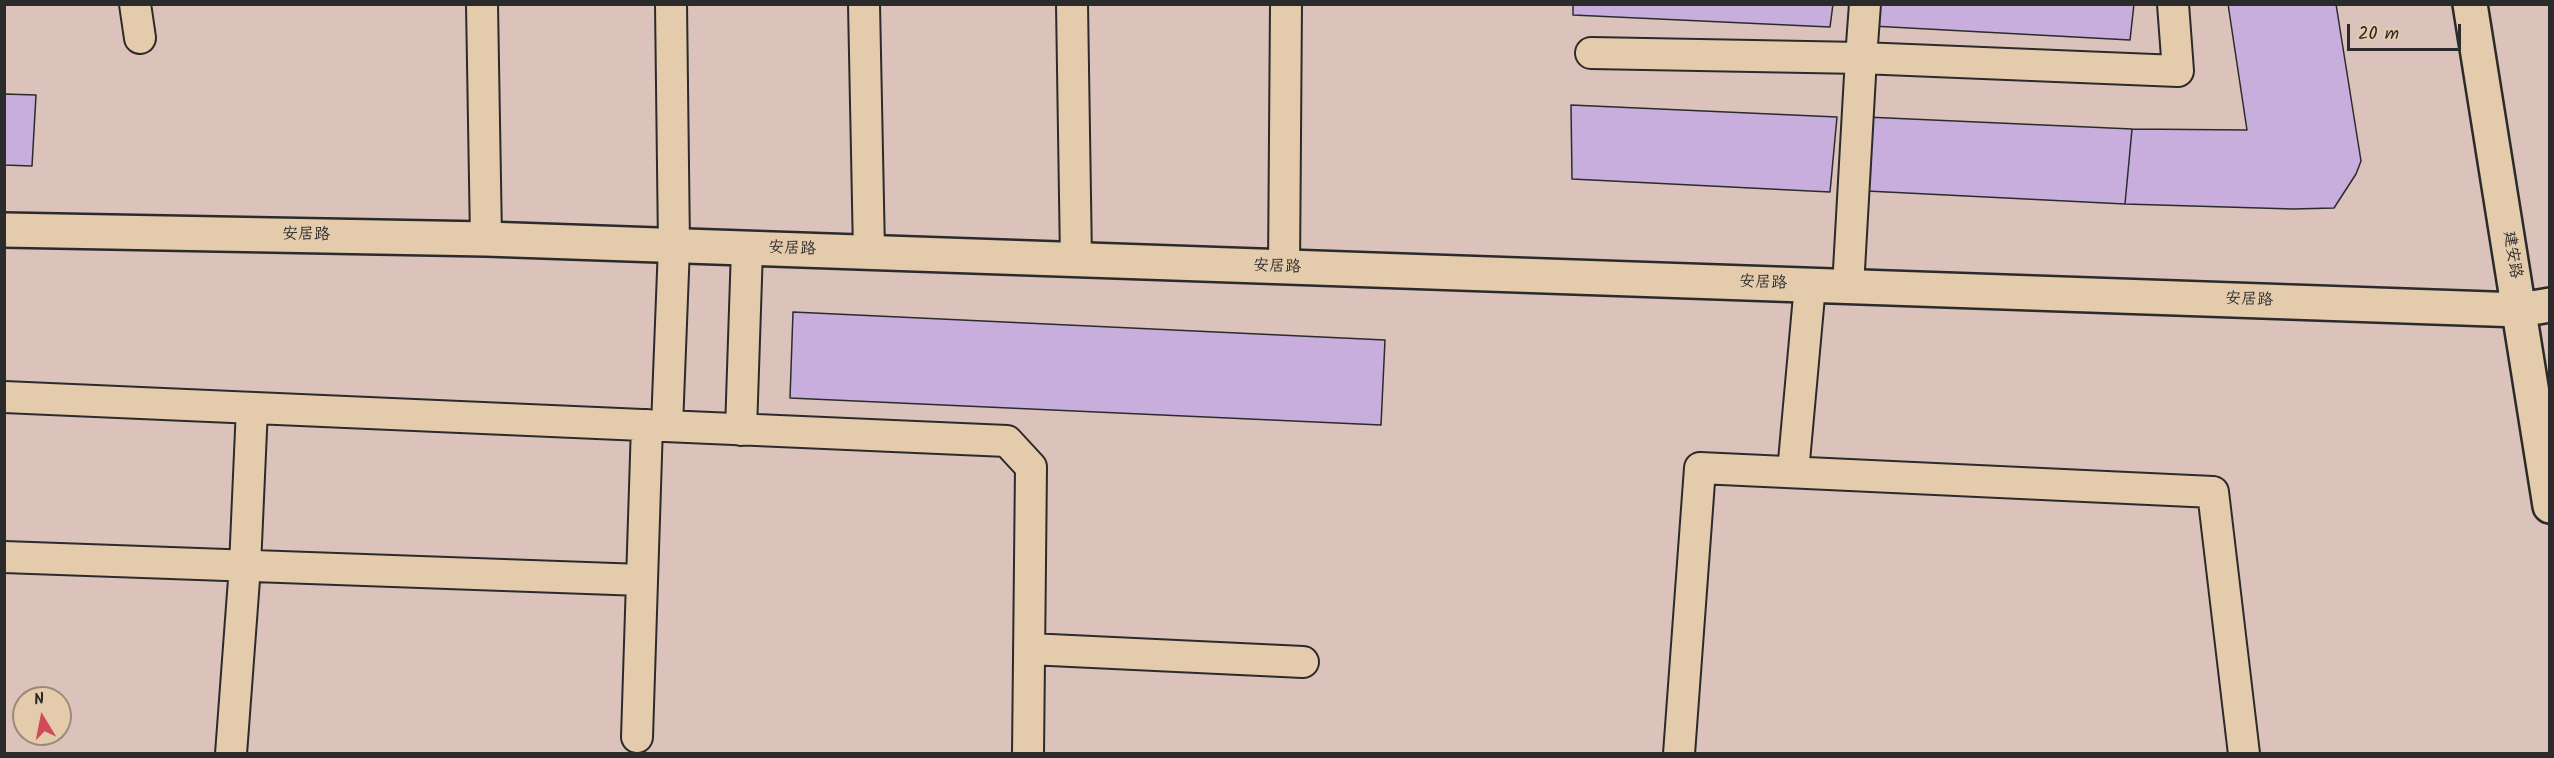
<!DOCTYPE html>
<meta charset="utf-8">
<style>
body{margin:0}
#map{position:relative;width:2554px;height:758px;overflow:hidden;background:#dbc2ba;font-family:Kalam,sans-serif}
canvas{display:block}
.frame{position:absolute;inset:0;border:6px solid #2b2b2b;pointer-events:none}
.north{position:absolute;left:12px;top:686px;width:60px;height:60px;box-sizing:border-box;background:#e4cbac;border:2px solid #9a8b78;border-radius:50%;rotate:350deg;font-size:16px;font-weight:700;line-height:24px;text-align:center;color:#2b2b2b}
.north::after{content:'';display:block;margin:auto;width:21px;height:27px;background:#d1495b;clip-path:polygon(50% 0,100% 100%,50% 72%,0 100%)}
.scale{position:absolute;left:2347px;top:24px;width:114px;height:27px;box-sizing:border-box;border:3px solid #2b2b2b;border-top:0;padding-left:8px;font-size:18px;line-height:21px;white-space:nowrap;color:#2b2b2b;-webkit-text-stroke:4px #e4cbac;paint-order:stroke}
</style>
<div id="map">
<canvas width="2554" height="758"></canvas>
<div class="frame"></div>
<div class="north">N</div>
<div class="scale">20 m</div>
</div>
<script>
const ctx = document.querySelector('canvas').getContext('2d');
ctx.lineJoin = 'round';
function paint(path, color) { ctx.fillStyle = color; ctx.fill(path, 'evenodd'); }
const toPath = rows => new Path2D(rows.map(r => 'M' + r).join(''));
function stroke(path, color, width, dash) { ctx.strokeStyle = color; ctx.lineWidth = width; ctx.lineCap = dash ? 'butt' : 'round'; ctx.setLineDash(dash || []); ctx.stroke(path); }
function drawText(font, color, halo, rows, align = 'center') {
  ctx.font = font + ' Kalam,"LXGW WenKai TC",sans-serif'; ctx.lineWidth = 5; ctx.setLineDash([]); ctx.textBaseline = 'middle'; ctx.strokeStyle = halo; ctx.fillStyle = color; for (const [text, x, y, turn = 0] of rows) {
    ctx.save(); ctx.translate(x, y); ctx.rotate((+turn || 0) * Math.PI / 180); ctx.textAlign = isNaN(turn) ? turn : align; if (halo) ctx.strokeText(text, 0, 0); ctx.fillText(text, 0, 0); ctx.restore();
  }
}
const building = toPath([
 [1573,4,1833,4,1830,27,1573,15,1573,4],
 [1872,4,2134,4,2130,40,1872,26,1872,4],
 [2228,4,2336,4,2361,161,2356,174,2334,208,2293,209,2125,204,2132,129,2247,130,2228,4],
 [4,94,36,95,32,166,4,165,4,94],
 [1571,105,1837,117,1830,192,1572,179,1571,105],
 [1866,117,2132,129,2125,204,1867,191,1866,117],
 [793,312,1385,340,1381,425,790,398,793,312]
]);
const street = toPath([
 [135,4,140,38],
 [482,4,486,239],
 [864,4,869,252],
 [1072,4,1076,260],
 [1591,53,1861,58,1865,4],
 [1284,268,1286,4],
 [1848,287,1861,58,2178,71,2173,4],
 [4,397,1007,441,1031,467,1028,754],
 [667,426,674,246,671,4],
 [741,430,747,249],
 [1793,472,1810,285],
 [4,557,642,580],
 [1029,649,1303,662],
 [637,737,647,425],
 [231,754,245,566,252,408],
 [1679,754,1700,468,2213,492,2244,754]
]);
const secondary = toPath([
 [2470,4,2550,506],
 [4,230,486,239,2520,310,2550,305]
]);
const streetNames = [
 ["安居路",306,236,1],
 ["安居路",792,250,2],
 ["建安路",2511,255,81],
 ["安居路",1277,268,2],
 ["安居路",1763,284,2],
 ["安居路",2249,301,2]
];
paint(building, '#c7aedc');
stroke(building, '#2b2b2b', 1.5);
stroke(street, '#2b2b2b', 34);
stroke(secondary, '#2b2b2b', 38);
stroke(street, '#e4cbac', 30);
stroke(secondary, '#e4cbac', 33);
drawText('16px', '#2b2b2b', '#e4cbac', streetNames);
</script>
